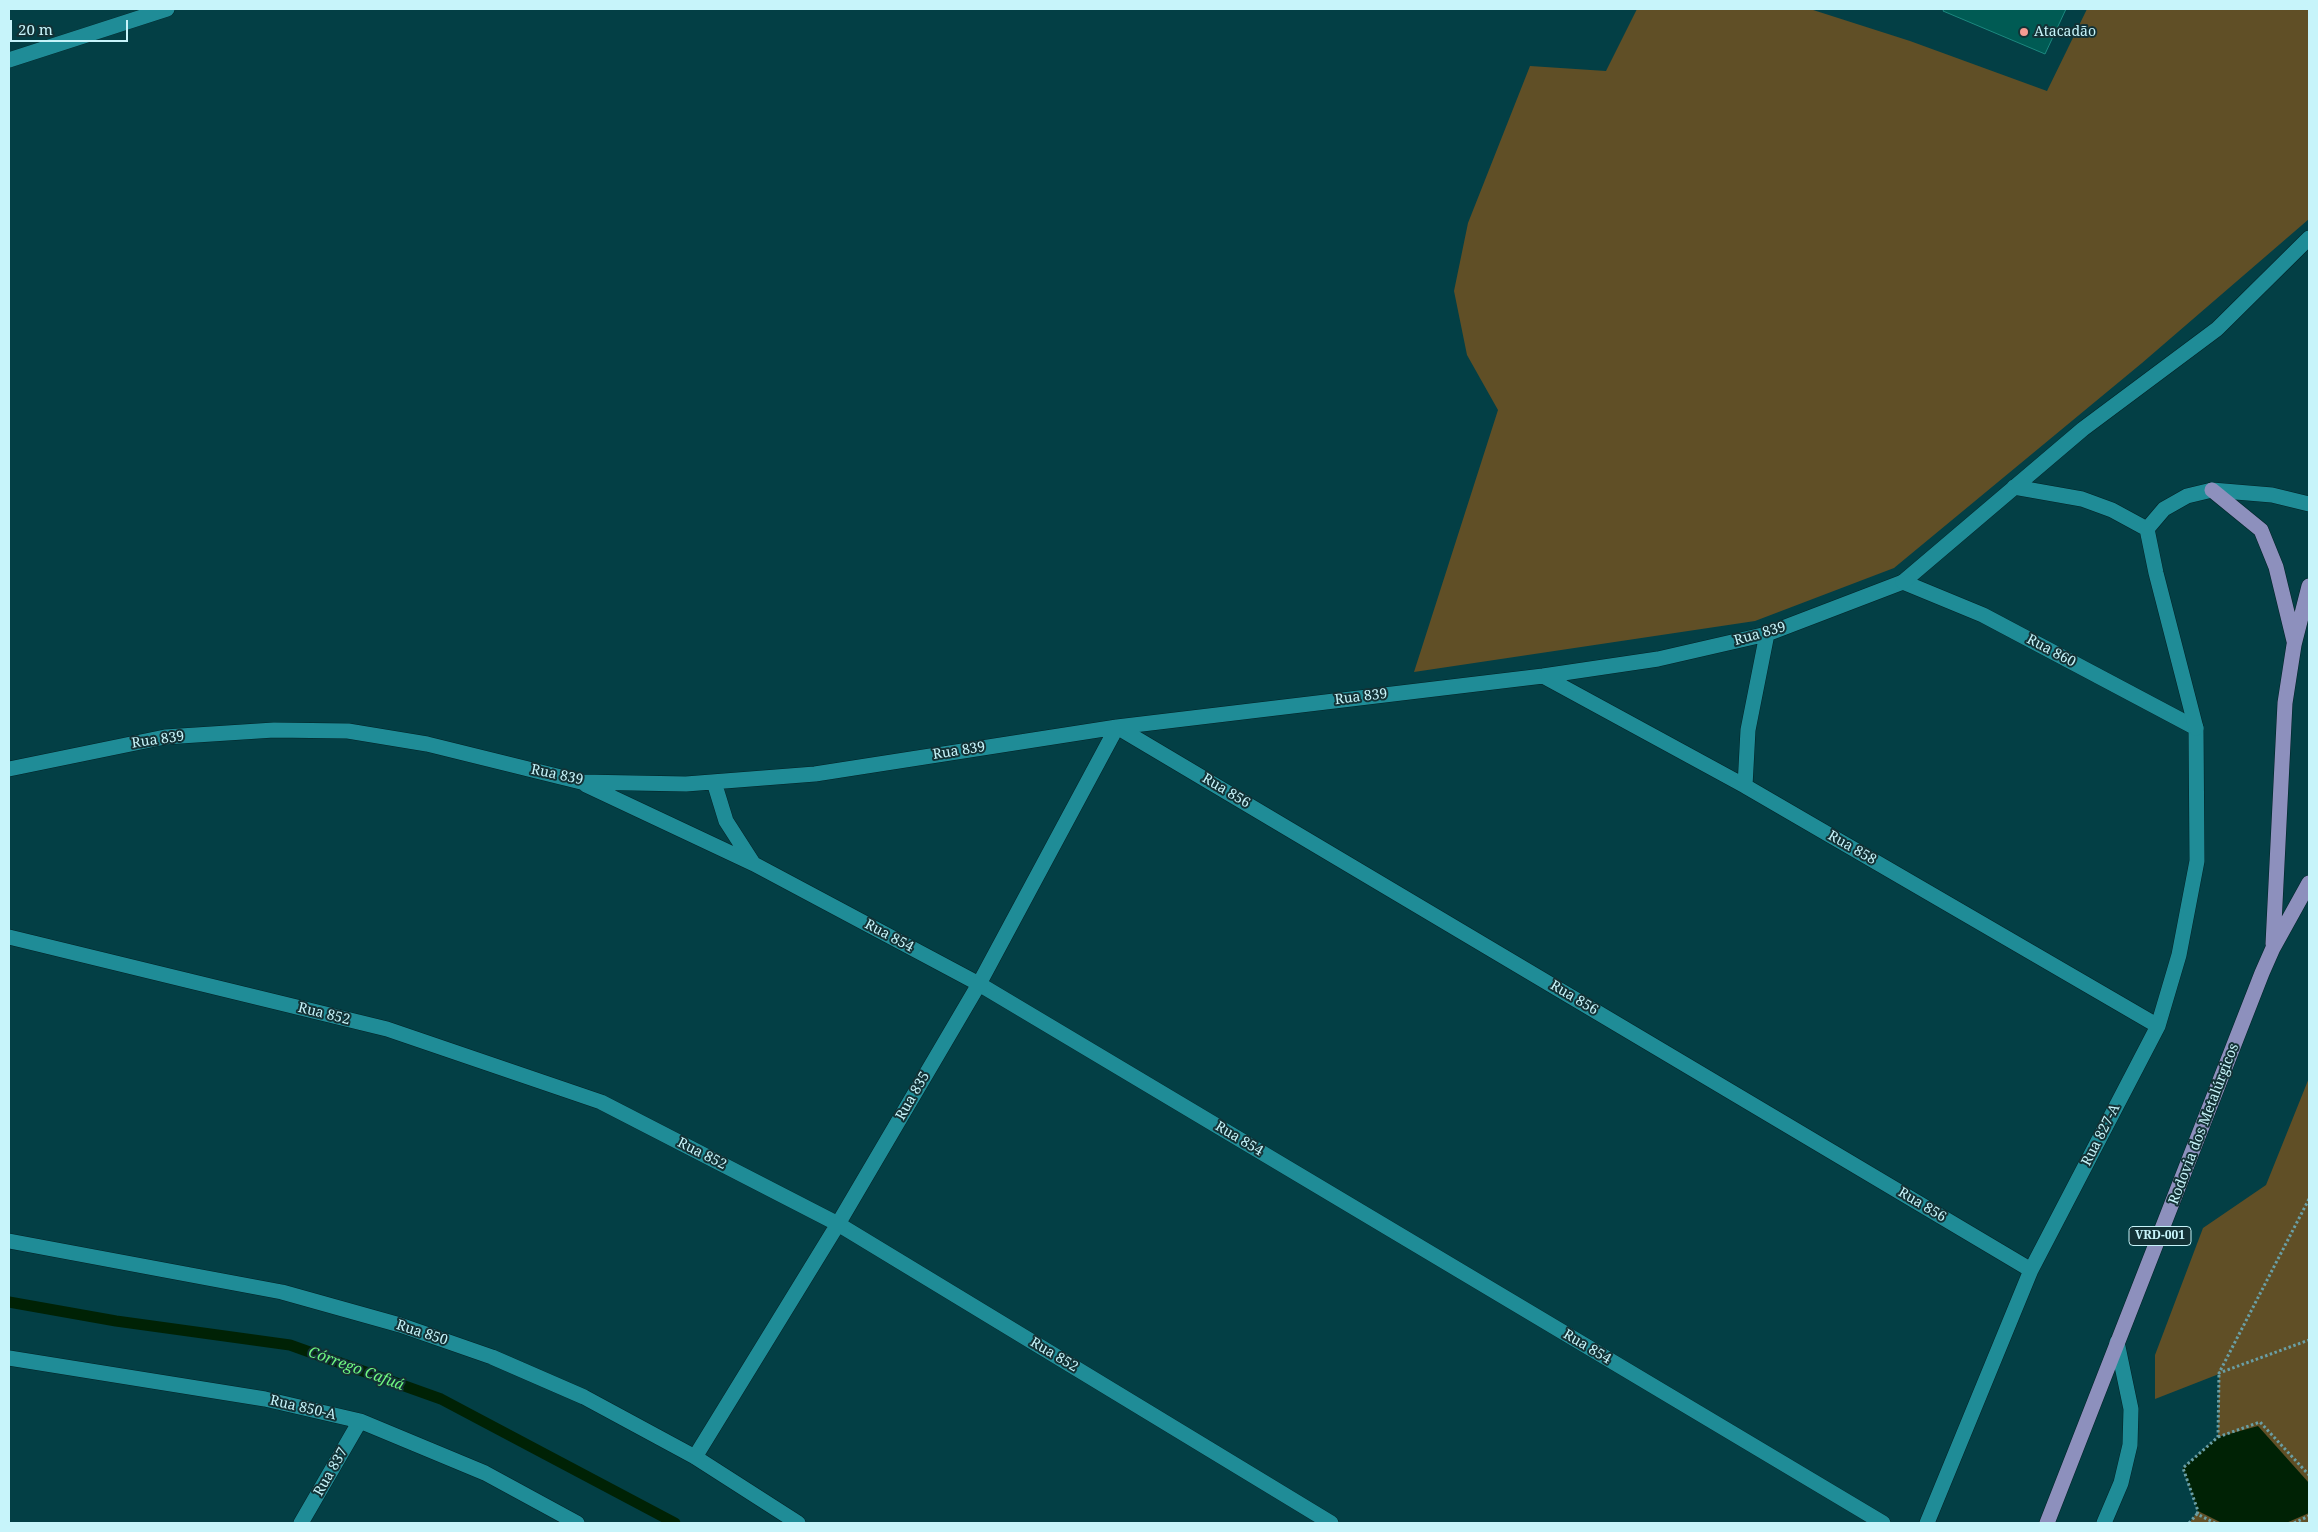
<!DOCTYPE html>
<meta charset="utf-8">
<style>
body{margin:0}
#map{position:relative;width:2318px;height:1532px;overflow:hidden;background:#033f45;font-family:"Noto Serif",serif}
canvas{display:block}
.frame{position:absolute;inset:0;border:10px solid #c7f4fa;pointer-events:none}
.scale{position:absolute;left:10px;top:20px;width:118px;height:22px;box-sizing:border-box;border:2px solid #c7f4fa;border-top:0;padding-left:6px;font-size:15px;line-height:18px;white-space:nowrap;color:#c7f4fa;-webkit-text-stroke:4px #133236;paint-order:stroke}
</style>
<div id="map">
<canvas width="2318" height="1532"></canvas>
<div class="frame"></div>
<div class="scale">20 m</div>
</div>
<script>
const ctx = document.querySelector('canvas').getContext('2d');
ctx.lineJoin = 'round';
function paint(path, color) { ctx.fillStyle = color; ctx.fill(path, 'evenodd'); }
const toPath = rows => new Path2D(rows.map(r => 'M' + r).join(''));
function stroke(path, color, width, dash) { ctx.strokeStyle = color; ctx.lineWidth = width; ctx.lineCap = dash ? 'butt' : 'round'; ctx.setLineDash(dash || []); ctx.stroke(path); }
function drawText(font, color, halo, rows, align = 'center') {
  ctx.font = font + ' "Noto Serif",serif'; ctx.lineWidth = 4; ctx.setLineDash([]); ctx.textBaseline = 'middle'; ctx.strokeStyle = halo; ctx.fillStyle = color; for (const [text, x, y, turn = 0] of rows) {
    ctx.save(); ctx.translate(x, y); ctx.rotate((+turn || 0) * Math.PI / 180); ctx.textAlign = isNaN(turn) ? turn : align; if (halo) ctx.strokeText(text, 0, 0); ctx.fillText(text, 0, 0); ctx.restore();
  }
}
const green = toPath([
 [1637,9,1810,9,1910,41,2047,91,2087,9,2309,9,2309,219,2142,363,1894,568,1755,621,1414,672,1498,410,1467,355,1454,291,1468,223,1530,66,1606,71],
 [2309,1078,2309,1523,2189,1523,2198,1511,2183,1468,2218,1437,2219,1374,2155,1399,2155,1355,2203,1228,2266,1185]
]);
const water = toPath([
 [2258,1426,2309,1483,2309,1513,2286,1523,2222,1523,2198,1511,2183,1468,2218,1437]
]);
const stream = toPath([
 [9,1302,116,1321,290,1345,441,1399,675,1523]
]);
const building = toPath([
 [1944,9,2066,9,2045,54,1943,11,1944,9]
]);
const path = toPath([
 [2309,1199,2219,1373,2309,1340],
 [2218,1437,2260,1422,2309,1475],
 [2197,1514,2198,1511,2183,1468,2218,1437,2219,1373],
 [2189,1523,2197,1514,2215,1523],
 [2294,1523,2309,1516]
]);
const street = toPath([
 [9,60,167,9],
 [1543,676,1745,786,2158,1026],
 [9,769,165,737,274,730,348,731,427,744,581,782,686,784,815,774,1117,727,1543,676,1658,659,1767,634,1903,582,1983,615,2196,728,2197,861,2179,955,2158,1026,2031,1270,1927,1523],
 [714,782,726,821,753,863],
 [586,785,754,864,979,984,1883,1523],
 [1745,786,1748,730,1767,634],
 [9,937,387,1029,601,1102,838,1224,1331,1523],
 [9,1241,282,1292,400,1325,492,1357,584,1397,695,1457,798,1523],
 [9,1358,265,1399,360,1421,485,1473,577,1523],
 [695,1457,838,1224,979,984,1117,727,2031,1270],
 [301,1523,360,1421],
 [2104,1523,2121,1483,2130,1445,2131,1409,2117,1342]
]);
const secondary = toPath([
 [2014,487,2082,499,2112,510,2147,529],
 [2147,529,2156,573,2196,728],
 [2147,529,2164,509,2187,496,2212,490,2272,495,2309,504],
 [1903,582,2083,429,2217,329,2309,238]
]);
const primary = toPath([
 [2212,490,2261,530,2276,567,2294,641],
 [2273,944,2285,703,2294,645,2309,586],
 [2047,1523,2262,973,2273,948,2309,883]
]);
const markers = [
 [2024,32,5,"#f59c93"]
];
const shields = [
 [2160,1236,62]
];
const shieldNames = [
 ["VRD-001",2160,1236]
];
const poiNames = [
 ["Atacadão",2034,32]
];
const streetNames = [
 ["Rua 839",1760,634,-16],
 ["Rua 860",2051,651,28],
 ["Rua 839",1361,697,-7],
 ["Rua 839",158,740,-8],
 ["Rua 839",959,751,-9],
 ["Rua 839",557,775,12],
 ["Rua 856",1226,791,31],
 ["Rua 858",1852,848,30],
 ["Rua 854",889,936,28],
 ["Rua 856",1574,998,31],
 ["Rua 852",324,1014,14],
 ["Rua 835",913,1096,-60],
 ["Rodovia dos Metalúrgicos",2204,1124,-69],
 ["Rua 827-A",2101,1135,-63],
 ["Rua 854",1239,1139,31],
 ["Rua 852",702,1154,27],
 ["Rua 856",1922,1205,31],
 ["Rua 850",422,1333,18],
 ["Rua 854",1587,1347,31],
 ["Rua 852",1054,1355,31],
 ["Rua 850-A",303,1408,13],
 ["Rua 837",331,1472,-60]
];
const waterNames = [
 ["Córrego Cafuá",356,1369,20]
];
paint(green, '#604f26');
paint(water, '#002205');
stroke(stream, '#002205', 11);
paint(building, '#005b54');
stroke(building, '#1c887f', 1);
stroke(street, '#032327', 16);
stroke(secondary, '#032327', 16);
stroke(primary, '#032327', 16);
stroke(path, '#6a9fa5', 3, [2.5, 2.5]);
stroke(street, '#1f8c97', 15);
stroke(secondary, '#1f8c97', 15);
stroke(primary, '#8d90bd', 15);
for (const [x, y, r, color] of markers) { const dot = new Path2D(); dot.arc(x, y, r, 0, 2 * Math.PI); ctx.fillStyle = color; ctx.fill(dot); stroke(dot, '#133236', 2); }
for (const [x, y, w] of shields) { const box = new Path2D(); box.roundRect(x - w / 2, y - 9.5, w, 19, 4); ctx.fillStyle = '#133236'; ctx.fill(box); stroke(box, '#c7f4fa', 1); }
drawText('bold 12px', '#c7f4fa', null, shieldNames);
drawText('14px', '#c7f4fa', '#133236', poiNames, 'left');
drawText('14px', '#c7f4fa', '#133236', streetNames);
drawText('italic 15px', '#70f881', '#133236', waterNames);
</script>
